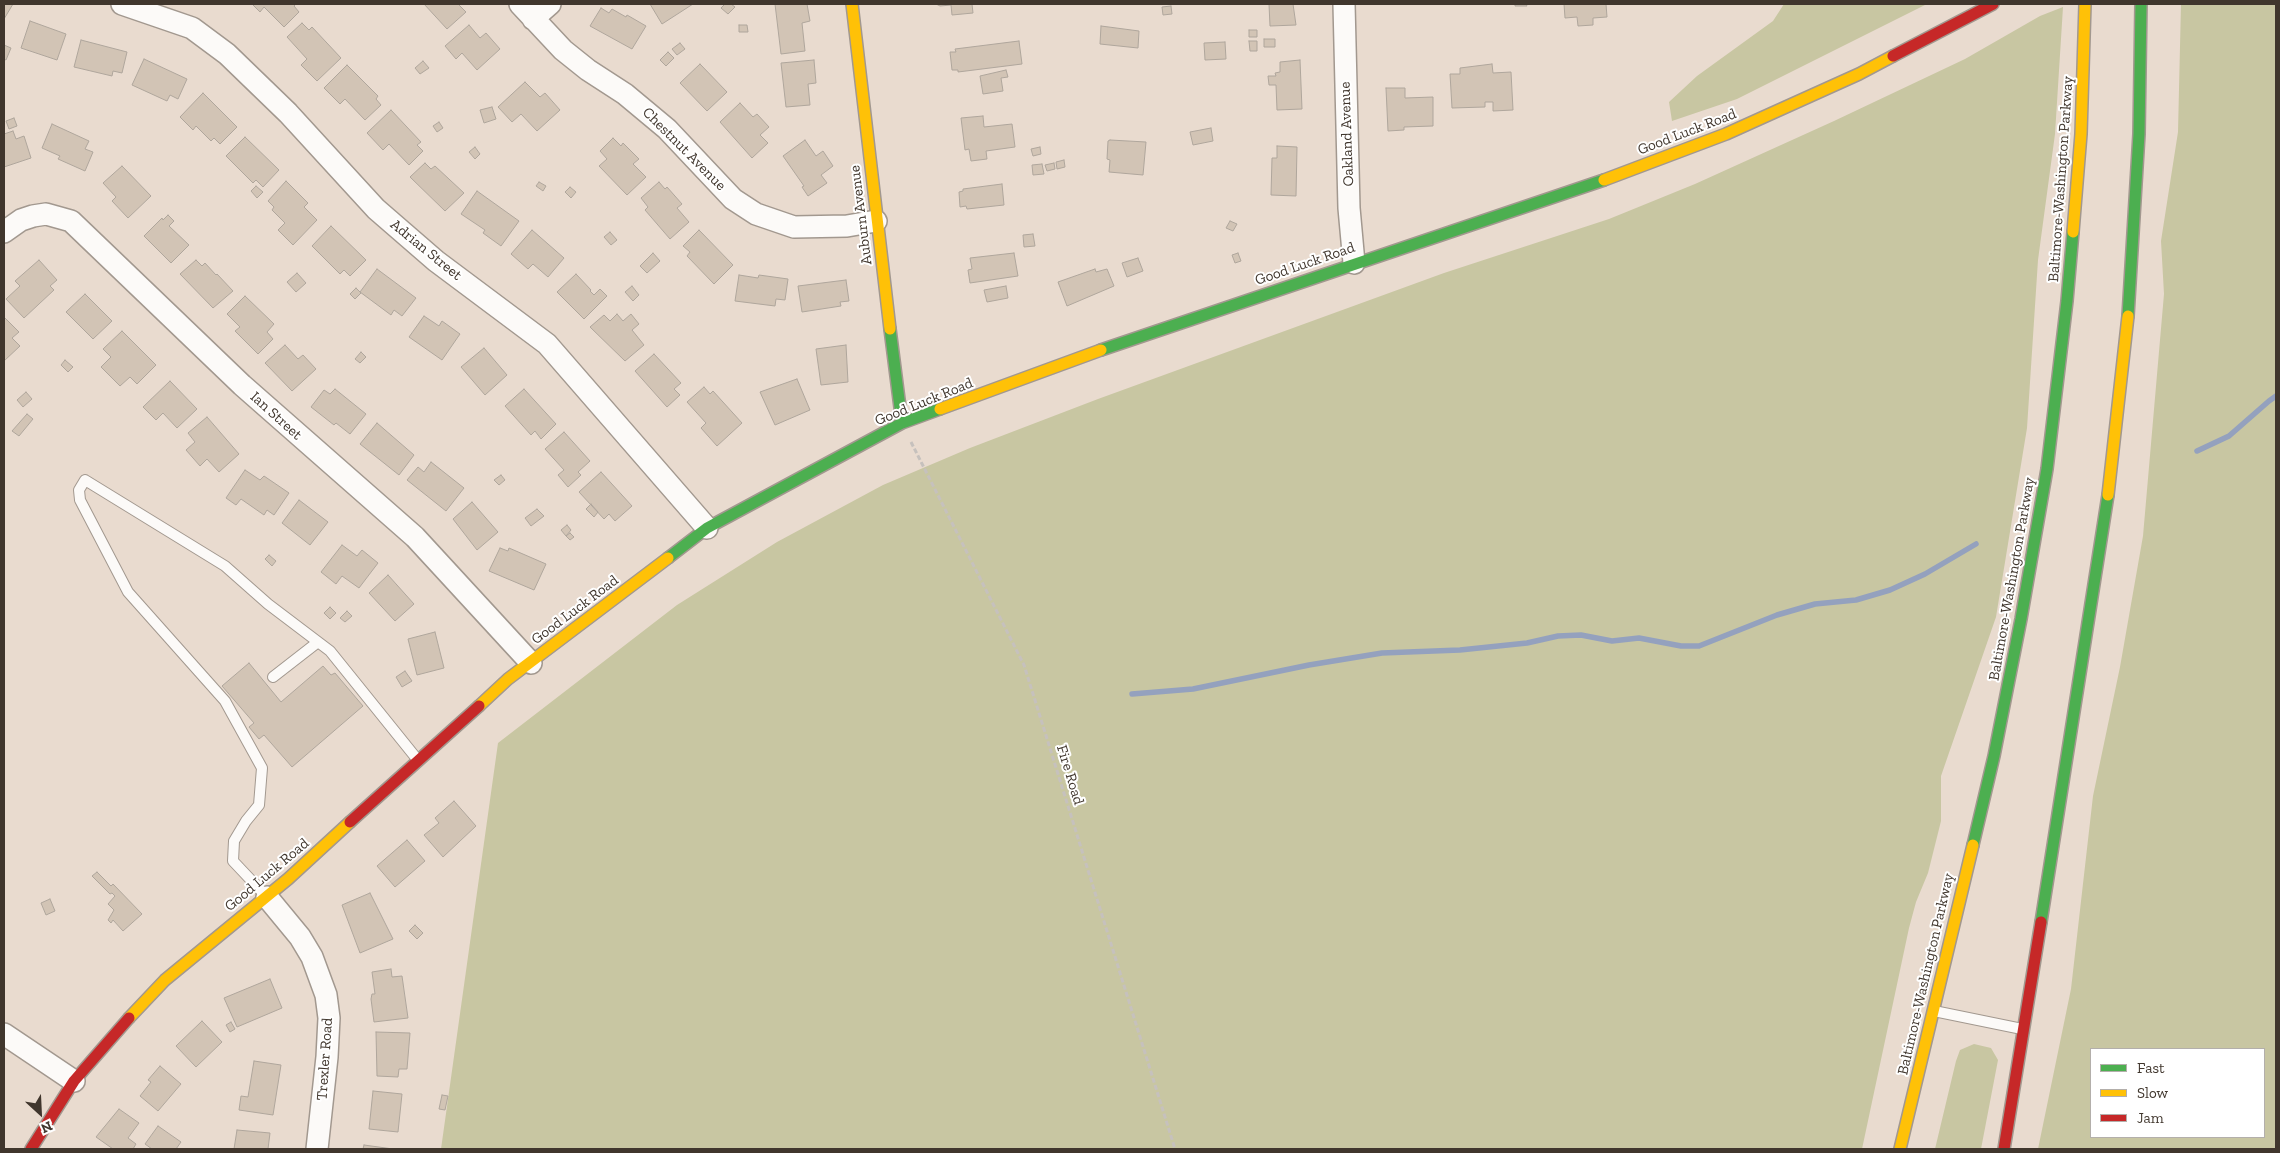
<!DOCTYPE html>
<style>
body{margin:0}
#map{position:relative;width:2280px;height:1153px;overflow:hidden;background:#e9dbcf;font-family:"Zilla Slab",serif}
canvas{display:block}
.frame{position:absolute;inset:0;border:5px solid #40362d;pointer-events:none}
.legend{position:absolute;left:2090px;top:1048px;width:175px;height:90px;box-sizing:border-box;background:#fff;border:1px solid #b3afab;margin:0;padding:6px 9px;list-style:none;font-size:15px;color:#40362d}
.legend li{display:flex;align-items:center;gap:10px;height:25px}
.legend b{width:25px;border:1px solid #b3afab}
.north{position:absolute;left:15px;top:1088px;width:50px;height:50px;-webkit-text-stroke:4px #fff;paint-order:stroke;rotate:155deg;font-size:14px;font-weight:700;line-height:20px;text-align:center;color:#40362d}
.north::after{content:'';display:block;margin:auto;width:18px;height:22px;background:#40362d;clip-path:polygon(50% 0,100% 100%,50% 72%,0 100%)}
</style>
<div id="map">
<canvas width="2280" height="1153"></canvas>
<div class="frame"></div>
<ul class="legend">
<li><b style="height:6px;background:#4caf50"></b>Fast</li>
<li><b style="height:6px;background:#ffc107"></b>Slow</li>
<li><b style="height:6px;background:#c62828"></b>Jam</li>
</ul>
<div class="north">N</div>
</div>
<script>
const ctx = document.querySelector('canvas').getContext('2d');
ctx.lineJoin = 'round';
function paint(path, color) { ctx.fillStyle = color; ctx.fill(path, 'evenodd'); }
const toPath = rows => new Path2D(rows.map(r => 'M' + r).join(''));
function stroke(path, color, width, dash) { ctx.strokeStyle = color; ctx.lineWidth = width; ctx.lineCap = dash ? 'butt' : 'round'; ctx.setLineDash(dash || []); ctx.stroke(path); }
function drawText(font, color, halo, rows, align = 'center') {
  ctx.font = font + ' "Zilla Slab",serif'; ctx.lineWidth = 4; ctx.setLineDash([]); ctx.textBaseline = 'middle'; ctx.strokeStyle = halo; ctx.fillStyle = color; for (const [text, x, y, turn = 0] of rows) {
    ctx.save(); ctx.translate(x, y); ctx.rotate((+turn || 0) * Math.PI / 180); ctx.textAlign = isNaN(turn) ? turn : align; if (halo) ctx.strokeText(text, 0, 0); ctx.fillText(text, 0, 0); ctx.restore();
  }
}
const forest = toPath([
 [1784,4,1927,4,1737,99,1672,121,1669,102,1697,76,1773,21],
 [2181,4,2276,4,2276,1149,2038,1149,2071,989,2093,796,2120,667,2143,536,2164,294,2161,241,2178,132],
 [2091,1049,2264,1049,2264,1137,2091,1137],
 [2063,7,2055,134,2038,260,2027,428,1996,617,1941,776,1941,821,1928,873,1916,902,1909,928,1862,1149,441,1149,498,743,677,605,777,542,883,485,970,448,1098,399,1444,273,1609,219,1695,184,1834,121,1965,59,2040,16],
 [1974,1044,1991,1048,1998,1060,1981,1149,1935,1149,1956,1061,1960,1050]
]);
const stream = toPath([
 [2197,451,2229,436,2269,401,2276,396],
 [1132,694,1193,689,1309,665,1382,653,1460,650,1527,643,1558,636,1581,635,1612,641,1639,638,1681,646,1699,646,1777,615,1815,604,1856,600,1890,590,1925,574,1976,544]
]);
const building = toPath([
 [4,4,13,4,4,19,4,4],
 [252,4,296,4,294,6,299,12,284,27,264,7,260,12,252,4],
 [424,4,458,4,466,12,447,29,424,4],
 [650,4,693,4,662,24,650,4],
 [725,4,731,4,735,7,728,14,721,8,725,4],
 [775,4,807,4,810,21,802,23,805,51,781,54,775,4],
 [936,4,972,4,973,13,952,15,951,5,940,6,936,4],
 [1269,4,1293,4,1296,25,1270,26,1269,4],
 [1515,4,1526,4,1527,6,1515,6,1515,4],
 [1564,4,1606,4,1607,17,1593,18,1593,25,1578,26,1577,17,1565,18,1564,4],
 [1171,6,1172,14,1163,15,1162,7,1171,6],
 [601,8,609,13,612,9,626,17,627,15,646,26,632,49,590,26,601,8],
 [30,21,66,34,57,60,21,48,30,21],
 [302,23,309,30,312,27,341,58,317,81,301,65,307,59,287,37,302,23],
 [469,25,480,38,486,33,500,49,477,70,462,53,456,59,445,46,469,25],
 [739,25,747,25,748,32,739,32,739,25],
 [1101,26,1139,31,1138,48,1100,44,1101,26],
 [1249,30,1257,30,1257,37,1249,37,1249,30],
 [1264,39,1275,39,1275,47,1264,47,1264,39],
 [81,40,127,52,122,73,113,71,112,76,74,67,81,40],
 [1019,41,1022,64,958,72,958,70,952,70,950,52,956,52,955,49,1019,41],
 [1249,41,1257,41,1257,51,1250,51,1249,41],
 [1225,42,1226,59,1205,60,1204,43,1225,42],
 [680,43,685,49,677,55,672,49,680,43],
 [4,45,11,48,6,60,4,59,4,45],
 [668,52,674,58,666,66,660,60,668,52],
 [144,59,187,79,178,99,170,95,167,101,132,85,144,59],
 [814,60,816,83,808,84,810,105,786,107,781,63,814,60],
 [1300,60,1302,109,1277,110,1276,85,1269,85,1268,76,1276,76,1275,73,1280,72,1280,62,1300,60],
 [423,61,429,68,420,74,415,68,423,61],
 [700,64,727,92,707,111,680,83,700,64],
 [1492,64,1493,73,1511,72,1513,110,1493,111,1493,102,1485,102,1485,107,1452,108,1450,74,1460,74,1460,68,1492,64],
 [347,65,378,96,376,99,381,105,365,120,345,99,340,104,324,88,347,65],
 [1006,70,1008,77,1001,78,1003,91,983,94,980,76,1006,70],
 [525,82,540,97,545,93,560,110,537,131,521,114,512,122,498,107,525,82],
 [1386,88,1405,88,1405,98,1433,97,1433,126,1404,127,1404,130,1388,131,1386,88],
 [203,93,237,127,220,144,214,138,211,141,196,126,193,130,180,117,203,93],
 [740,103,753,117,757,114,769,127,760,135,768,143,752,158,720,122,740,103],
 [492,107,496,119,484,123,480,110,492,107],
 [391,110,421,142,417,145,423,151,409,165,389,144,383,150,367,133,391,110],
 [983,116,984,127,1012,124,1015,147,986,151,987,159,971,161,969,149,965,150,961,118,983,116],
 [14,118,17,126,9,129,6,121,14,118],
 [439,122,443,128,437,132,433,126,439,122],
 [52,124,89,141,85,149,93,152,85,171,58,159,60,156,42,148,52,124],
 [1211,128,1213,141,1193,145,1190,132,1211,128],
 [13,131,16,139,24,136,31,158,4,167,4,134,13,131],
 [245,137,279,170,263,187,256,180,253,183,226,156,245,137],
 [613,138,621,146,623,143,639,159,633,164,646,177,627,195,599,166,607,159,600,151,613,138],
 [805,140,816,156,823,151,833,166,821,175,827,183,808,196,802,187,804,186,783,156,805,140],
 [1110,140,1146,142,1143,175,1109,172,1110,160,1107,159,1108,141,1110,140],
 [1277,146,1297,147,1296,196,1271,195,1272,158,1277,158,1277,146],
 [475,147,480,154,475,159,469,152,475,147],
 [1040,147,1041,154,1033,156,1031,149,1040,147],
 [1064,160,1065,167,1057,169,1056,162,1064,160],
 [425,163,431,169,435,166,464,193,445,211,410,177,425,163],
 [1054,163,1055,169,1047,171,1045,165,1054,163],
 [1042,164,1044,174,1033,175,1032,165,1042,164],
 [122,166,151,196,128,218,112,201,116,197,103,183,122,166],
 [286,181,308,203,304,207,317,220,293,245,278,230,285,223,272,210,274,207,268,201,286,181],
 [539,182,546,186,543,191,536,186,539,182],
 [659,182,665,189,667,187,682,204,677,208,689,222,670,239,645,210,648,207,641,198,659,182],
 [1002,184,1004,205,967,209,966,206,960,207,959,192,963,191,963,189,1002,184],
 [256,186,263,192,257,198,251,191,256,186],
 [570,187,576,192,571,198,565,192,570,187],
 [477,191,519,221,501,246,483,233,485,230,461,214,477,191],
 [168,215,174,221,169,226,189,245,171,263,144,236,162,218,163,220,168,215],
 [1230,221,1237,224,1233,231,1226,228,1230,221],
 [331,226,366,260,350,276,344,270,340,274,312,246,331,226],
 [532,230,564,258,548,277,533,264,528,269,511,254,532,230],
 [699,230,733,265,714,284,687,256,690,252,683,246,699,230],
 [610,232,617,240,611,245,604,237,610,232],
 [1033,234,1035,246,1024,247,1023,235,1033,234],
 [653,253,660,261,647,273,640,266,653,253],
 [1014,253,1018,276,970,283,968,270,972,269,970,258,1014,253],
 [1238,253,1241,261,1235,263,1232,255,1238,253],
 [1138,258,1143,271,1127,277,1122,263,1138,258],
 [39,260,57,280,50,286,54,290,24,318,6,299,20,286,15,281,39,260],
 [196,260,202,266,205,263,216,275,217,274,233,291,213,308,180,274,196,260],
 [377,269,416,298,402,316,394,310,391,315,360,292,377,269],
 [1095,269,1096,272,1107,269,1114,286,1067,306,1058,282,1095,269],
 [297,273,306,283,296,292,287,282,297,273],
 [576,274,591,290,590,291,594,295,600,289,607,296,584,319,557,292,576,274],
 [739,275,758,278,759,275,788,279,785,300,776,299,775,306,735,301,739,275],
 [846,280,849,301,840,302,841,306,802,312,798,286,846,280],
 [632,286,639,295,633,301,625,292,632,286],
 [1006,286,1008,298,987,302,984,290,1006,286],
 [356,288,361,293,355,299,350,294,356,288],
 [85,294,112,321,93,339,66,312,85,294],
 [245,296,274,324,267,332,273,339,258,354,235,331,240,327,227,314,245,296],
 [617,314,623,321,631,314,639,324,632,330,644,345,625,361,590,327,604,315,610,321,617,314],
 [424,316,439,326,442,321,460,334,442,360,409,337,424,316],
 [4,317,19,332,12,338,20,346,4,361,4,317],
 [122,331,156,365,137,384,130,377,120,386,101,367,111,357,103,349,122,331],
 [285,345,298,359,303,355,316,369,292,391,265,363,285,345],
 [846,345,848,382,821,385,816,349,846,345],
 [484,348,507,375,485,395,461,367,484,348],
 [361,352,366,357,360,363,355,359,361,352],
 [654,354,681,383,674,389,680,395,667,407,635,371,654,354],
 [65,360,73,367,68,372,61,365,65,360],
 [797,379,810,410,775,425,760,392,797,379],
 [170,381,197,409,177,428,163,413,156,420,143,407,170,381],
 [704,387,710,394,713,391,742,423,717,446,701,428,706,423,687,402,704,387],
 [335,389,366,414,350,434,336,423,334,425,311,407,324,390,330,394,335,389],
 [524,389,556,424,541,439,535,431,531,435,505,406,524,389],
 [26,392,32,399,23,407,17,400,26,392],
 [27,414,33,419,19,436,12,431,27,414],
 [207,417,239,454,219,472,207,459,200,466,186,450,195,442,188,433,207,417],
 [377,423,414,455,399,475,360,444,377,423],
 [564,432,590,461,578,472,581,475,568,487,558,475,564,470,545,449,564,432],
 [431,462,464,488,446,511,407,480,418,467,424,472,431,462],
 [245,470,260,480,264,476,289,493,274,515,267,510,264,515,241,499,236,505,226,498,245,470],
 [601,472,632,506,615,521,609,514,604,519,579,492,601,472],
 [501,475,505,480,499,485,494,480,501,475],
 [299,500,328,522,310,545,282,523,299,500],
 [472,502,498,532,477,550,453,519,472,502],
 [591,504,598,512,594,517,586,509,591,504],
 [537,509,544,516,531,526,525,518,537,509],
 [567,525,571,530,566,536,561,530,567,525],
 [570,533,574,537,570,540,566,536,570,533],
 [342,545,357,556,362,550,378,563,359,588,342,576,336,584,321,572,342,545],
 [500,548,508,551,509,548,546,564,534,590,489,571,500,548],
 [269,555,276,561,272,566,265,559,269,555],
 [388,575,414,604,395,621,369,593,388,575],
 [330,607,336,613,330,619,324,613,330,607],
 [347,611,352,616,345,622,340,618,347,611],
 [435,632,444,668,417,675,408,639,435,632],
 [249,663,281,702,323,666,331,675,335,673,363,706,292,767,264,735,259,739,249,727,254,723,222,686,249,663],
 [405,671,412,681,402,687,396,677,405,671],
 [454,801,476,826,443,857,424,835,439,823,435,818,454,801],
 [407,840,425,861,395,887,377,866,407,840],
 [97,872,111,886,113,884,142,914,123,931,113,920,111,923,108,920,114,910,108,904,115,896,112,893,110,894,92,876,97,872],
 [370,893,393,939,360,953,342,905,370,893],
 [50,899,55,911,46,915,41,903,50,899],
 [415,925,423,933,417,939,409,931,415,925],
 [391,969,392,977,402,976,408,1018,374,1022,371,999,372,994,375,994,372,972,391,969],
 [270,979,282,1008,237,1027,224,998,270,979],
 [202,1021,222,1042,196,1067,176,1046,202,1021],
 [231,1022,235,1029,230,1032,226,1025,231,1022],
 [376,1032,410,1033,407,1069,399,1069,398,1077,377,1076,376,1032],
 [254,1061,281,1065,273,1115,239,1110,241,1096,248,1097,254,1061],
 [160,1066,181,1084,158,1111,140,1096,151,1082,148,1080,160,1066],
 [373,1091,402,1094,398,1132,369,1129,373,1091],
 [442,1095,448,1096,445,1110,439,1109,442,1095],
 [119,1109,139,1123,128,1138,136,1144,133,1149,113,1149,96,1137,119,1109],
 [158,1126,181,1142,176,1149,152,1149,145,1144,158,1126],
 [237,1130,270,1133,268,1149,234,1149,237,1130],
 [364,1145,393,1149,363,1149,364,1145]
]);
const path = toPath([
 [911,442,1024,665,1175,1149]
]);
const lane = toPath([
 [273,677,318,642],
 [266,896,233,861,234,841,246,821,259,805,262,768,225,701,128,592,80,500,79,490,85,480,225,566,268,604,330,651,417,759],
 [1934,1011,2022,1029]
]);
const street = toPath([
 [122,4,192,28,227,54,288,113,376,209,436,261,547,344,707,528],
 [520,4,563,50,588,70,625,94,667,129,733,199,756,214,794,227,847,226,876,221],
 [1344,4,1349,208,1354,263],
 [533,19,550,4],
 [4,232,21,220,33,216,46,214,71,221,242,385,415,537,531,663],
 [267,897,300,937,312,957,326,995,329,1018,327,1057,317,1149],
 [4,1034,74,1081]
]);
const fast = toPath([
 [2128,316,2139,134,2141,4],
 [890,329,902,423],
 [1101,350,1604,180],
 [668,558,707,528,902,423,940,409],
 [1973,845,1994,756,2021,619,2047,469,2067,301,2073,232],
 [2041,922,2108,495]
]);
const slow = toPath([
 [852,4,890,329],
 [1604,180,1726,134,1859,74,1893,56],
 [2073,232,2081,134,2085,4],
 [940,409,1101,350],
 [2108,495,2128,316],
 [479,706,508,679,668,558],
 [129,1018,165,980,288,879,350,822],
 [1900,1149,1973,845]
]);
const jam = toPath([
 [1893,56,1993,4],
 [350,822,479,706],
 [31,1149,74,1081,129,1018],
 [2004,1149,2041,922]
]);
const streetNames = [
 ["Good Luck Road",1687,132,-21],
 ["Oakland Avenue",1347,134,-92],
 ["Chestnut Avenue",684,149,45],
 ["Baltimore-Washington Parkway",2061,179,-86],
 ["Auburn Avenue",861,215,-97],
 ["Adrian Street",426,250,39],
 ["Good Luck Road",1305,264,-19],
 ["Good Luck Road",924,402,-22],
 ["Ian Street",276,416,42],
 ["Baltimore-Washington Parkway",2012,579,-80],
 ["Good Luck Road",575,610,-37],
 ["Fire Road",1070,775,73],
 ["Good Luck Road",267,875,-40],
 ["Baltimore-Washington Parkway",1926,974,-77],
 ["Trexler Road",325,1059,-86]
];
paint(forest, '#c8c6a2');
stroke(stream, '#94a1be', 5.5);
paint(building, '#d2c4b5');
stroke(building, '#afa69c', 1);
stroke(lane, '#a2988f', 12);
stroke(street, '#a2988f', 24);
stroke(fast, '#a2988f', 14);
stroke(slow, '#a2988f', 14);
stroke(jam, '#a2988f', 14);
stroke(path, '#c6c1bd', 3, [5, 2.5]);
stroke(lane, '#fcfaf8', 10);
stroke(street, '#fcfaf8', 21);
stroke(fast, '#4caf50', 11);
stroke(slow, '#ffc107', 11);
stroke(jam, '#c62828', 11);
drawText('15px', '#40362d', '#fff', streetNames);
</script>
